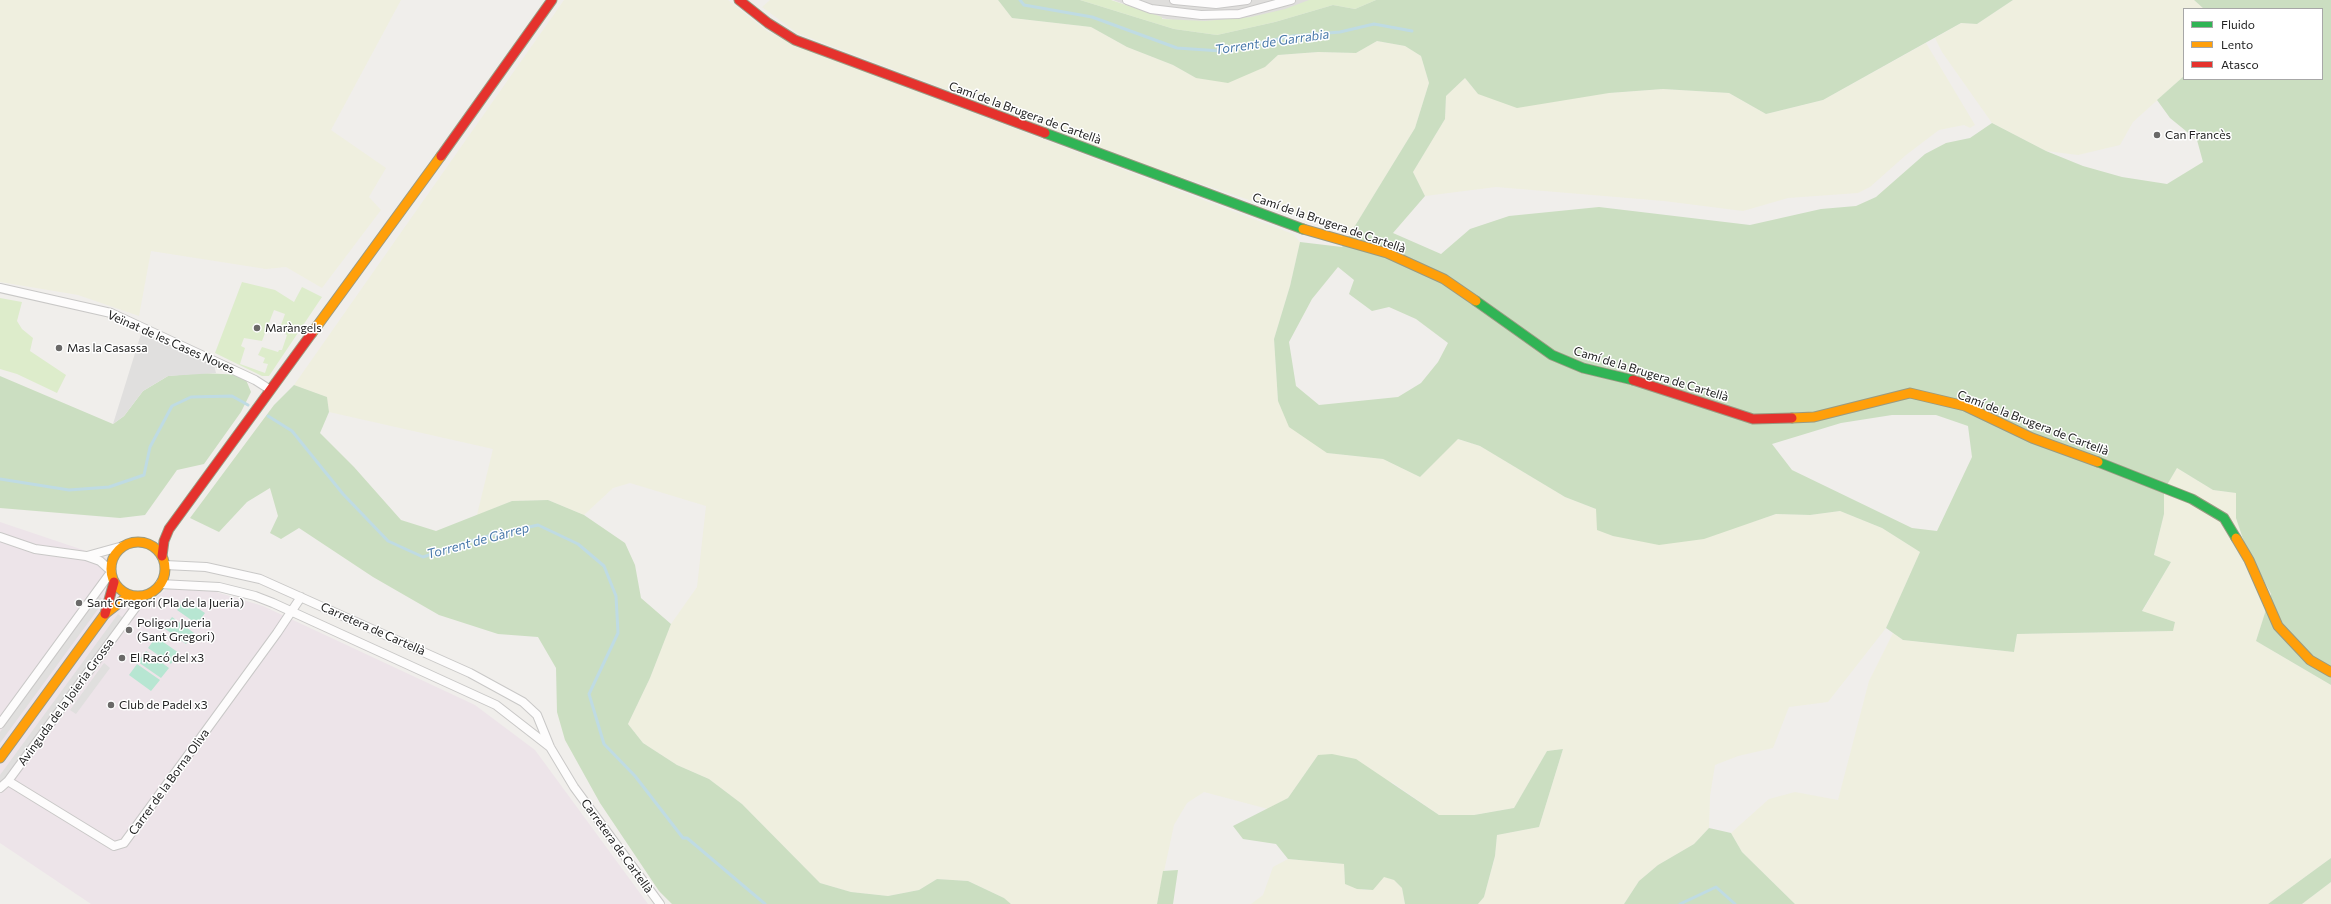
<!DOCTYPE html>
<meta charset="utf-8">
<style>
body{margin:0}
#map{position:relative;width:2331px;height:904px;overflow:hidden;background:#f0eeeb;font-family:Commissioner,sans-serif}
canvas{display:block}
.legend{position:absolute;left:2183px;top:8px;width:140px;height:72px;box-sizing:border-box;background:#fff;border:1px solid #a7a7a7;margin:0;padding:5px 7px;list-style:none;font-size:12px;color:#222}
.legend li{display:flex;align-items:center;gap:8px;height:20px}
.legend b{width:20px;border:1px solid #a7a7a7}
</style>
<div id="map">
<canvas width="2331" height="904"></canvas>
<ul class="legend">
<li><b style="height:5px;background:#30b455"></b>Fluido</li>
<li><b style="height:5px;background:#ff9f0a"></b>Lento</li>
<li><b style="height:5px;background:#e5322d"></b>Atasco</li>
</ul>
</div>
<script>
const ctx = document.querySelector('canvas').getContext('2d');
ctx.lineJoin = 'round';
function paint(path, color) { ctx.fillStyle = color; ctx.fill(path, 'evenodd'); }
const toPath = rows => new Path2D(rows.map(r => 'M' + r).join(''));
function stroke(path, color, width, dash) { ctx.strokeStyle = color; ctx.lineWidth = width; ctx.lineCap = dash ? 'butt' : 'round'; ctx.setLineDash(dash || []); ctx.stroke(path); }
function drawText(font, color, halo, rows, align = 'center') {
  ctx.font = font + ' Commissioner,sans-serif'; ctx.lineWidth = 3; ctx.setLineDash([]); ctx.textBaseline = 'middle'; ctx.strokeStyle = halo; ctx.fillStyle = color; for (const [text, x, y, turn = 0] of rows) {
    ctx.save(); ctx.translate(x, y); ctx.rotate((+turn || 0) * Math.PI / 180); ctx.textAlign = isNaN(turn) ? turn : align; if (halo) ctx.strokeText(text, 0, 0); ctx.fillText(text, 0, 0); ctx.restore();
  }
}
const residential = toPath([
 [1113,0,1317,0,1272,17,1221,28,1161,18]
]);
const industrial = toPath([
 [0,522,107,558,119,583,150,601,167,589,213,591,263,606,475,705,535,750,648,904,91,904,0,843]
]);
const farmland = toPath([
 [0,0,401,0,331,130,386,168,369,197,381,210,322,288,286,267,266,269,151,251,139,316,78,295,0,282],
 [564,0,728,0,767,31,797,46,1293,234,1300,242,1290,286,1274,339,1278,401,1327,453,1383,459,1420,477,1457,439,1480,446,1565,497,1596,509,1752,522,1777,514,1810,515,1840,511,1882,528,1920,552,1886,628,1828,702,1789,707,1773,748,1738,756,1715,765,1710,796,1709,828,1694,844,1658,865,1639,881,1624,904,1478,904,1484,897,1495,857,1497,835,1539,827,1563,749,1547,751,1514,808,1474,815,1439,815,1393,783,1318,755,1288,798,1268,809,1204,792,1187,803,1174,825,1157,904,1011,904,1004,898,968,881,937,879,919,890,888,896,851,892,820,883,742,804,709,779,677,765,643,743,628,724,650,678,671,624,697,587,706,506,630,483,613,488,584,515,548,500,512,501,477,515,493,449,329,412,327,397,294,385],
 [770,0,998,0,1012,18,1091,27,1127,47,1173,65,1196,78,1265,67,1278,55,1318,52,1356,53,1377,41,1405,46,1421,56,1429,83,1415,128,1350,234,1163,171,797,33,762,7],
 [2013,0,2194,0,2204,9,2184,9,2184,76,2133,122,2120,145,2078,155,2046,151,1992,123,1942,52,1935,38,1961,23,1977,24],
 [1926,43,1975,125,1970,128,1964,125,1939,130,1906,155,1870,187,1858,193,1788,198,1743,211,1664,201,1496,187,1425,196,1413,172,1445,119,1446,96,1465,78,1478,94,1609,93,1663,89,1729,93,1766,114,1823,100],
 [2177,468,2213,490,2236,493,2236,518,2245,545,2271,594,2256,641,2331,685,2331,858,2268,904,1795,904,1742,852,1731,833,1769,799,1795,792,1838,800,1869,681,1893,633,1903,640,2014,652,2017,634,2173,631,2175,622,2142,612,2171,562,2154,556,2164,514,2164,490],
 [1288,859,1344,864,1345,884,1364,890,1373,890,1383,876,1394,880,1402,888,1405,904,1251,904,1263,895,1273,867],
 [2331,882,2331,904,2302,904]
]);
const grass = toPath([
 [1080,0,1111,0,1162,17,1162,19,1205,21,1251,17,1285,9,1309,0,1376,0,1355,9,1333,5,1275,22,1217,35,1174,29],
 [242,282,275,290,294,302,302,287,322,297,269,376,262,376,215,353],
 [274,310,285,314,281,325,287,327,285,334,287,335,282,350,279,350,278,352,262,347,258,355,265,358,263,363,268,364,265,373,240,364,245,348,241,346,244,338,262,341],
 [0,298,22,302,17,321,22,329,33,338,30,351,66,375,57,393,17,374,0,369]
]);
const forest = toPath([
 [998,0,1080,0,1174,29,1217,35,1275,22,1333,5,1355,9,1376,0,2013,0,1977,24,1961,23,1823,100,1766,114,1729,93,1663,89,1609,93,1517,108,1478,94,1465,78,1446,96,1445,119,1413,172,1425,196,1393,233,1441,254,1470,229,1509,216,1599,207,1750,225,1821,209,1856,206,1876,197,1925,154,1946,143,1970,138,1992,123,2046,151,2083,166,2122,177,2167,184,2203,162,2197,140,2170,118,2157,100,2184,76,2184,79,2322,79,2322,9,2204,9,2194,0,2331,0,2331,685,2256,641,2271,594,2245,545,2236,518,2236,493,2213,490,2177,468,2164,490,2164,514,2154,555,2171,562,2142,611,2175,622,2173,631,2017,634,2014,652,1903,640,1886,628,1920,552,1882,528,1840,511,1810,515,1776,514,1704,539,1659,545,1613,536,1597,530,1596,509,1565,497,1480,446,1458,439,1420,477,1383,459,1327,453,1289,427,1278,401,1274,339,1290,286,1300,242,1342,247,1415,128,1429,83,1421,56,1405,46,1377,41,1356,53,1318,52,1278,55,1265,67,1228,83,1196,78,1173,65,1127,47,1091,27,1012,18],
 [1338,267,1354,280,1349,294,1372,311,1389,307,1416,319,1448,343,1438,362,1421,383,1398,397,1319,405,1296,386,1289,342,1312,299],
 [1892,415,1936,415,1968,426,1972,457,1937,531,1912,528,1792,470,1772,444,1841,423],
 [201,373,244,375,251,392,241,412,204,464,177,470,145,515,120,518,0,508,0,376,113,424,124,416,143,391,168,376],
 [294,385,327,397,329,412,320,433,354,467,401,520,436,531,512,501,548,500,584,515,625,543,635,565,641,598,671,624,650,678,628,724,643,743,677,765,709,779,742,804,820,883,851,892,888,896,919,890,937,879,968,881,1004,898,1011,904,672,904,659,891,600,803,565,740,557,712,556,668,538,637,498,634,439,615,373,577,299,528,281,539,270,533,278,516,270,488,247,502,219,532,190,518,274,405],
 [1563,749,1539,827,1497,835,1495,856,1484,897,1478,904,1405,904,1402,888,1394,880,1384,877,1373,890,1357,889,1345,884,1344,864,1288,859,1276,844,1243,839,1233,826,1288,798,1318,755,1332,754,1356,759,1439,815,1474,815,1514,808,1547,751],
 [1709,828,1731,833,1742,852,1795,904,1624,904,1639,881,1658,865,1694,844],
 [2331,858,2331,882,2302,904,2268,904],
 [1178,870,1173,904,1157,904,1163,871]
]);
const pitch = toPath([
 [184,599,205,613,197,624,177,610],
 [172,617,194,633,186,644,164,628],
 [156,637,179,653,171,664,148,648],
 [146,651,169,668,161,678,138,662],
 [137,664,160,680,151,691,129,675]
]);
const parking = toPath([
 [141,334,214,365,216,373,168,376,143,391,124,416,113,424],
 [99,596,104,601,0,743,0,732],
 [118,614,123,618,0,786,0,775],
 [104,663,110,668,76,714,70,710]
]);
const stream = toPath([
 [1020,0,1024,5,1092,17,1177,48,1221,51,1293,36,1340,32,1374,24,1412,31],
 [268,416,292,431,343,494,388,541,423,557,480,538,538,525,578,544,604,566,616,596,618,633,589,694,604,744,635,776,683,838,687,838,765,904],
 [0,479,69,490,109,487,144,475,150,447,172,406,191,397,232,396,248,405],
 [1680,904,1716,887,1735,904]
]);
const street = toPath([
 [1127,0,1151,9,1201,15,1239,14,1291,0],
 [1174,0,1216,4,1247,0],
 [0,288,111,313,255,380,269,389],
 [0,537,35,549,86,556,100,561,111,571],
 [87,556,123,546],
 [165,565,206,567,260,579,470,673,523,702,537,715,550,747,574,787,660,904],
 [160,584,219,587,255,596,273,603,496,705,550,747],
 [0,724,111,572],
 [8,781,114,846,124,843,277,633,301,597],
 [0,788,8,781,144,596]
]);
const fast = toPath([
 [1045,133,1303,229],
 [1476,301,1552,355,1583,368,1633,380],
 [2098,462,2192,499,2224,518,2236,538]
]);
const slow = toPath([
 [1303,229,1387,253,1444,279,1476,301],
 [312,333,441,156],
 [1792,418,1814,417,1910,393,1965,406,2032,438,2098,462],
 [2236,538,2249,560,2278,626,2310,660,2331,672],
 '111 569a27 27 0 1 1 54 0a27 27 0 1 1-54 0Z',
 [0,758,105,614,123,600,134,596]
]);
const jam = toPath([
 [739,0,768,23,795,40,1045,133],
 [441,156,552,0],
 [1633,380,1753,419,1792,418],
 [162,556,164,541,169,529,312,333],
 [105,614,114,582]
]);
const markers = [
 [2157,135,4,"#6a6968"],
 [257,328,4,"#6a6968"],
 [59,348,4,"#6a6968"],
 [79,603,4,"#6a6968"],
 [129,630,4,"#6a6968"],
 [122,658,4,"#6a6968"],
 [111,705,4,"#6a6968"]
];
const streetNames = [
 ["Camí de la Brugera de Cartellà",1025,113,20],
 ["Camí de la Brugera de Cartellà",1329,223,19],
 ["Veïnat de les Cases Noves",171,342,24],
 ["Camí de la Brugera de Cartellà",1651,374,17],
 ["Camí de la Brugera de Cartellà",2033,423,21],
 ["Carretera de Cartellà",373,629,24],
 ["Avinguda de la Joieria Grossa",66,702,-54],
 ["Carrer de la Borna Oliva",169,782,-54],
 ["Carretera de Cartellà",617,846,54]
];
const poiNames = [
 ["Can Francès",2165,135],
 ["Maràngels",265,328],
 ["Mas la Casassa",67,348],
 ["Sant Gregori (Pla de la Jueria)",87,603],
 ["Poligon Jueria",137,623],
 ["(Sant Gregori)",137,637],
 ["El Racó del x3",130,658],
 ["Club de Padel x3",119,705]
];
const waterNames = [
 ["Torrent de Garrabia",1272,42,-8],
 ["Torrent de Gàrrep",478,541,-15]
];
paint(residential, '#dfdedc');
paint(industrial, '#ede4e9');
paint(farmland, '#efefdf');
paint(grass, '#ddeccb');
paint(forest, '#cbdec1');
paint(pitch, '#b7e6d2');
paint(parking, '#e0dfde');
stroke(stream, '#bfdbe3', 3);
stroke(street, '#c9c8c7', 10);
stroke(fast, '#999a82', 11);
stroke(slow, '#999a82', 11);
stroke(jam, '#999a82', 11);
stroke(street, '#fdfcfc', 8);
stroke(fast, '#30b455', 9);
stroke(slow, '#ff9f0a', 9);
stroke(jam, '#e5322d', 9);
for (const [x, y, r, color] of markers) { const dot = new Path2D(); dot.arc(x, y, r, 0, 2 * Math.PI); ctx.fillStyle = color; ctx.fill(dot); stroke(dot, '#fff', 1.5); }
drawText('12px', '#222', '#fff', streetNames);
drawText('12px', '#222', '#fff', poiNames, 'left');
drawText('italic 13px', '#4a7aab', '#fff', waterNames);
</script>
